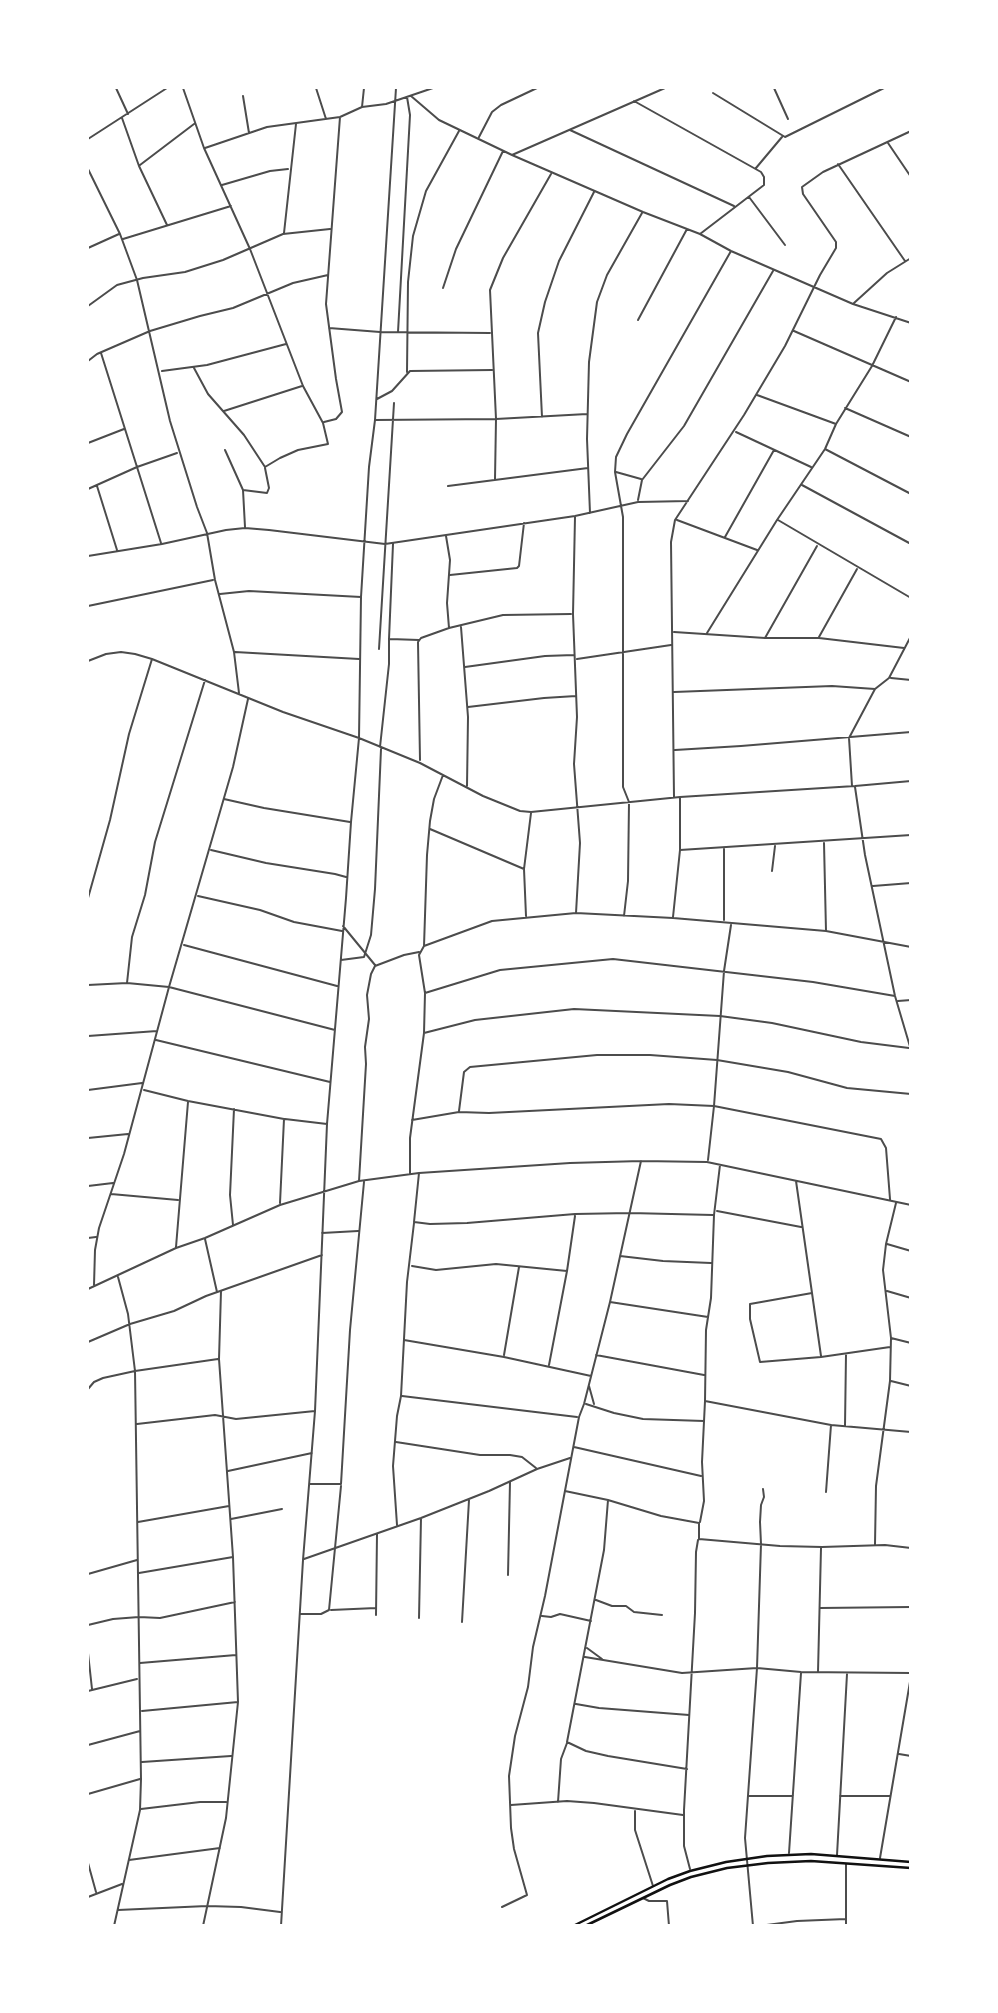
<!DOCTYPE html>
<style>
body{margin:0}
#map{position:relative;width:998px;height:2013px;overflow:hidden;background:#fff;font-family:"IBM Plex Sans",sans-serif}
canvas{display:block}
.frame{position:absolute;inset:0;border:89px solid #fff;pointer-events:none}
</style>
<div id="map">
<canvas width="998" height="2013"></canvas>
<div class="frame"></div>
</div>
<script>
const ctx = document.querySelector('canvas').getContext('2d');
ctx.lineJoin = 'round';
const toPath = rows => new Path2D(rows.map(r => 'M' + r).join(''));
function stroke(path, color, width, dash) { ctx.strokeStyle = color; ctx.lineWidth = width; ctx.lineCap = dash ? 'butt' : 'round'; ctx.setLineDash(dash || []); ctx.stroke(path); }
const minor = toPath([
 [116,88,128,114],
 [183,88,204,148,250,249,303,386,323,423,328,444,298,450,280,458,265,467,244,435,208,394,194,368],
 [316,88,326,119],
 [774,88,788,119],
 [713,93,785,137,884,88],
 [243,96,249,133],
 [411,96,439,120,512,155,643,212,700,234,731,251,853,304,911,323],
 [634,101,761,172,764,177,764,185,700,234],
 [362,107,364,88],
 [122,118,139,166,167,225],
 [570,130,734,206],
 [479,137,492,112,501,105,537,88],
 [88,139,167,88],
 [888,143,911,177],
 [205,148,267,127,340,117,362,107,386,104,433,88],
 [512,155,665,88],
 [838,164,905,261],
 [140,165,194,124],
 [756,168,782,137],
 [88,169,120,234,137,280,170,421,197,507,207,533,215,580,234,652,239,693],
 [222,185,270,171,288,169],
 [749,197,785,245],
 [284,233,296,124],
 [123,239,231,206],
 [88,248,119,234],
 [443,288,456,249,503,151],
 [854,303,887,273,911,258],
 [88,306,117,285,143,278,185,272,223,260,283,234,330,229],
 [638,320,687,229],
 [329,328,380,332,490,333],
 [794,331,911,382],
 [398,332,410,115,407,97],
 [101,353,161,543],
 [88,361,97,354,150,331,200,316,233,308,293,283,328,275],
 [162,371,207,365,286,344],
 [407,372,408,282,413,236,426,191,459,131],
 [757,395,836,424],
 [377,399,392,391,410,371,492,370],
 [845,408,911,437],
 [224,411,302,386],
 [542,417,538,333,545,302,559,261,594,192],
 [375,420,496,419,587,414],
 [324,422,336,419,342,412,336,379,326,304,340,117],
 [736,432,811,467],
 [88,443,124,429],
 [825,449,911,494],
 [225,450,243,490,245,527],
 [616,472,641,479],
 [495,479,496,419,490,290,503,258,551,174],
 [802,485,911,544],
 [97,486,117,550],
 [448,486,588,468],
 [88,489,137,467,177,453],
 [243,490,267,493,269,488,265,468],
 [638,500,642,480,684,426,773,271],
 [590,513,587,439,589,362,597,302,607,275,642,213],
 [575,517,573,614,577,717,574,764,580,843,576,913],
 [677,520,757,550],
 [778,520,911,598],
 [446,536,450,560,447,603,449,628],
 [725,537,774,450],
 [88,556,162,544,226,530,245,528,269,530,385,544,575,516,638,502,688,501],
 [450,575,517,568,519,566,524,523],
 [220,594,249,591,361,597],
 [88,606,213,580],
 [461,627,468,717,467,786],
 [674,632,765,638,819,638,904,648],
 [707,633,777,520,825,449,836,424,872,366,896,317],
 [819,637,857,569],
 [765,638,817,546],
 [390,639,419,640],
 [379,649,394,403],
 [235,652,359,659],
 [577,659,671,645],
 [88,661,106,654,121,652,135,654,152,659,283,712,359,738,420,763,483,796,520,811,531,812,680,797,855,786,911,781],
 [465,667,545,656,574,655],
 [891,678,911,680],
 [674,692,832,686,875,689],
 [468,707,544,698,576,696],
 [380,747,389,664,389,639,393,544],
 [675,750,741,746,911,732],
 [420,760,418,642,421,638,449,628,503,615,571,614],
 [852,786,849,738,875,689,889,678,911,636],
 [855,787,865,855,895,996,911,1050],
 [674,797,671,542,675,520,744,415,785,346,820,275,836,248,836,242,803,194,802,187,823,172,911,131],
 [224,799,264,808,350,822],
 [430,829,524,869],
 [824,843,826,931],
 [724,849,724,920],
 [211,850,266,863,335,874,346,877],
 [680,850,911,835],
 [772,871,775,846],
 [873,886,911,883],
 [198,896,260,910,294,922,342,931],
 [88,898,110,820,129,734,152,659],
 [526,916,524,869,531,813],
 [624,916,628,881,629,802,623,787,623,517,615,472,616,457,627,434,731,251],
 [673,917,680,850,680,797],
 [343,926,375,965],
 [184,945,337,986],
 [424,946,492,921,576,913,673,918,826,931,911,947],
 [341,960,364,957,371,935,375,889,381,749],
 [127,983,132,937,145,895,155,842,205,680],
 [88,985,127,983,169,987,335,1030],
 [425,993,500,970,613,959,813,982,895,996],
 [898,1001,911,1000],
 [424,1033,475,1020,574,1009,720,1016,772,1023,861,1042,909,1048],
 [88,1036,157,1031],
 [156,1040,330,1082],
 [88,1090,142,1083],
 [144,1090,188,1101,284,1119,280,1203],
 [459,1111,464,1072,470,1067,597,1055,650,1055,717,1060,788,1072,847,1088,911,1094],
 [285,1119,327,1124],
 [412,1120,459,1112,489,1113,669,1104,714,1106,881,1139,886,1148,890,1199],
 [88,1138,128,1134],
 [708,1160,714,1106,724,971,731,925],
 [419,1173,414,1222,430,1224,467,1223,575,1214,630,1213,713,1215],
 [410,1174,410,1138,424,1033,425,993,419,955,424,946,427,855,430,821,434,799,443,775],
 [359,1181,366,1064,365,1047,369,1019,367,995,371,974,375,966,404,955,419,952],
 [796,1181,821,1356],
 [88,1186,113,1183],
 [111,1194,178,1200],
 [717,1211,801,1227],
 [233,1225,230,1195,234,1109],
 [322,1233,358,1231],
 [88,1238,96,1237],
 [205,1239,217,1292],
 [887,1244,911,1251],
 [176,1247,188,1102],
 [620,1256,663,1261,711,1263],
 [412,1266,436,1270,496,1264,567,1271],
 [94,1285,95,1250,99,1228,124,1154,169,987,233,767,248,699],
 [88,1289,176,1248,205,1238,280,1205,359,1181,419,1173,570,1163,641,1161,707,1162,911,1205],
 [887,1291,911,1298],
 [812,1293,750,1304,750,1319,760,1362,821,1357,890,1347],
 [610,1302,708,1317],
 [891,1338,911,1343],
 [404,1340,504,1357,591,1376],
 [88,1342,130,1324,174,1311,206,1296,322,1255],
 [504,1355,519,1267],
 [596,1355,704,1375],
 [549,1365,567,1271,575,1216],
 [891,1381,911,1386],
 [589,1386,594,1404],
 [88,1389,94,1382,103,1378,135,1371,218,1359],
 [402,1396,577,1417],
 [705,1401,831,1425,826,1492],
 [586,1404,614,1413,643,1419,704,1421],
 [137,1424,215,1415,236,1419,315,1411],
 [831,1425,911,1432],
 [845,1426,846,1354],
 [396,1442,480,1455,510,1455,522,1457,536,1468],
 [574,1447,701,1476],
 [228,1471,312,1453],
 [310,1484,341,1484,350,1330,364,1182],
 [565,1491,608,1500,661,1516,699,1523,699,1539,780,1546,822,1547,885,1545,911,1548],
 [608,1500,604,1550,567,1742,586,1751,608,1756,687,1769],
 [231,1519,282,1509],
 [138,1522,229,1506],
 [700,1522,704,1501,702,1462,705,1401,706,1330,711,1298,714,1215,720,1165],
 [397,1525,393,1466,397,1416,401,1396,407,1282,414,1223],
 [875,1544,876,1486,890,1381,891,1338,883,1270,886,1244,896,1203],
 [304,1559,421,1518,489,1491,537,1469,570,1458],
 [139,1573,233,1557],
 [88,1574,137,1560],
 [508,1575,510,1482],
 [596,1600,612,1606,626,1606,634,1612,662,1615],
 [820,1608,911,1607],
 [331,1610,376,1608],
 [300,1614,321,1614,329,1610,341,1486],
 [376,1615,377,1534],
 [542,1616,551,1617,560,1614,591,1621],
 [419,1618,421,1518],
 [462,1622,469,1500],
 [88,1625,113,1619,139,1617,160,1618,235,1602],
 [587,1648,602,1659],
 [88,1653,92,1689],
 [585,1657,682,1673,757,1668,801,1672,911,1673],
 [140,1663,236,1655],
 [818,1672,821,1548],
 [88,1691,137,1679],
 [576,1704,599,1708,689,1715],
 [142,1711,238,1702],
 [88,1745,140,1731],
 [899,1754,911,1756],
 [142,1762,231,1756],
 [88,1794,140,1779],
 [749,1796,793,1796],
 [840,1796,890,1796],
 [558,1802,561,1759,567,1743],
 [511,1805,567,1801,594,1803,683,1815],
 [141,1809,200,1802,226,1802],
 [635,1811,635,1830,653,1886],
 [789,1853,801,1673],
 [837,1855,847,1674],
 [880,1858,911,1676],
 [129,1860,220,1848],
 [88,1863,96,1892],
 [846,1864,846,1926],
 [690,1869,684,1846,684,1810,695,1613,696,1552,698,1540],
 [88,1897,122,1884],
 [643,1898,649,1901,667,1901,669,1926],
 [502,1907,527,1895,514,1849,511,1828,509,1776,515,1736,528,1687,533,1647,545,1596,579,1417,584,1404,610,1302,641,1161],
 [118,1910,207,1906,241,1907,280,1912],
 [114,1926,140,1810,141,1779,135,1371,128,1314,118,1277],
 [203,1926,226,1818,238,1702,233,1557,219,1359,221,1291],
 [281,1926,303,1560,315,1411,327,1124,346,898,351,822,359,738,361,597,369,467,375,420,396,88],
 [753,1926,745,1838,757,1668,761,1544,760,1522,761,1505,764,1497,763,1489],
 [759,1926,797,1921,846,1919]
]);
const secondary = toPath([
 [573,1926,668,1879,690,1871,726,1862,767,1856,811,1854,911,1862],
 [585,1926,670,1885,691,1877,727,1868,768,1863,811,1861,911,1868]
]);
stroke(minor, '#4c4c4c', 2);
stroke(secondary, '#111', 2.5);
</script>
